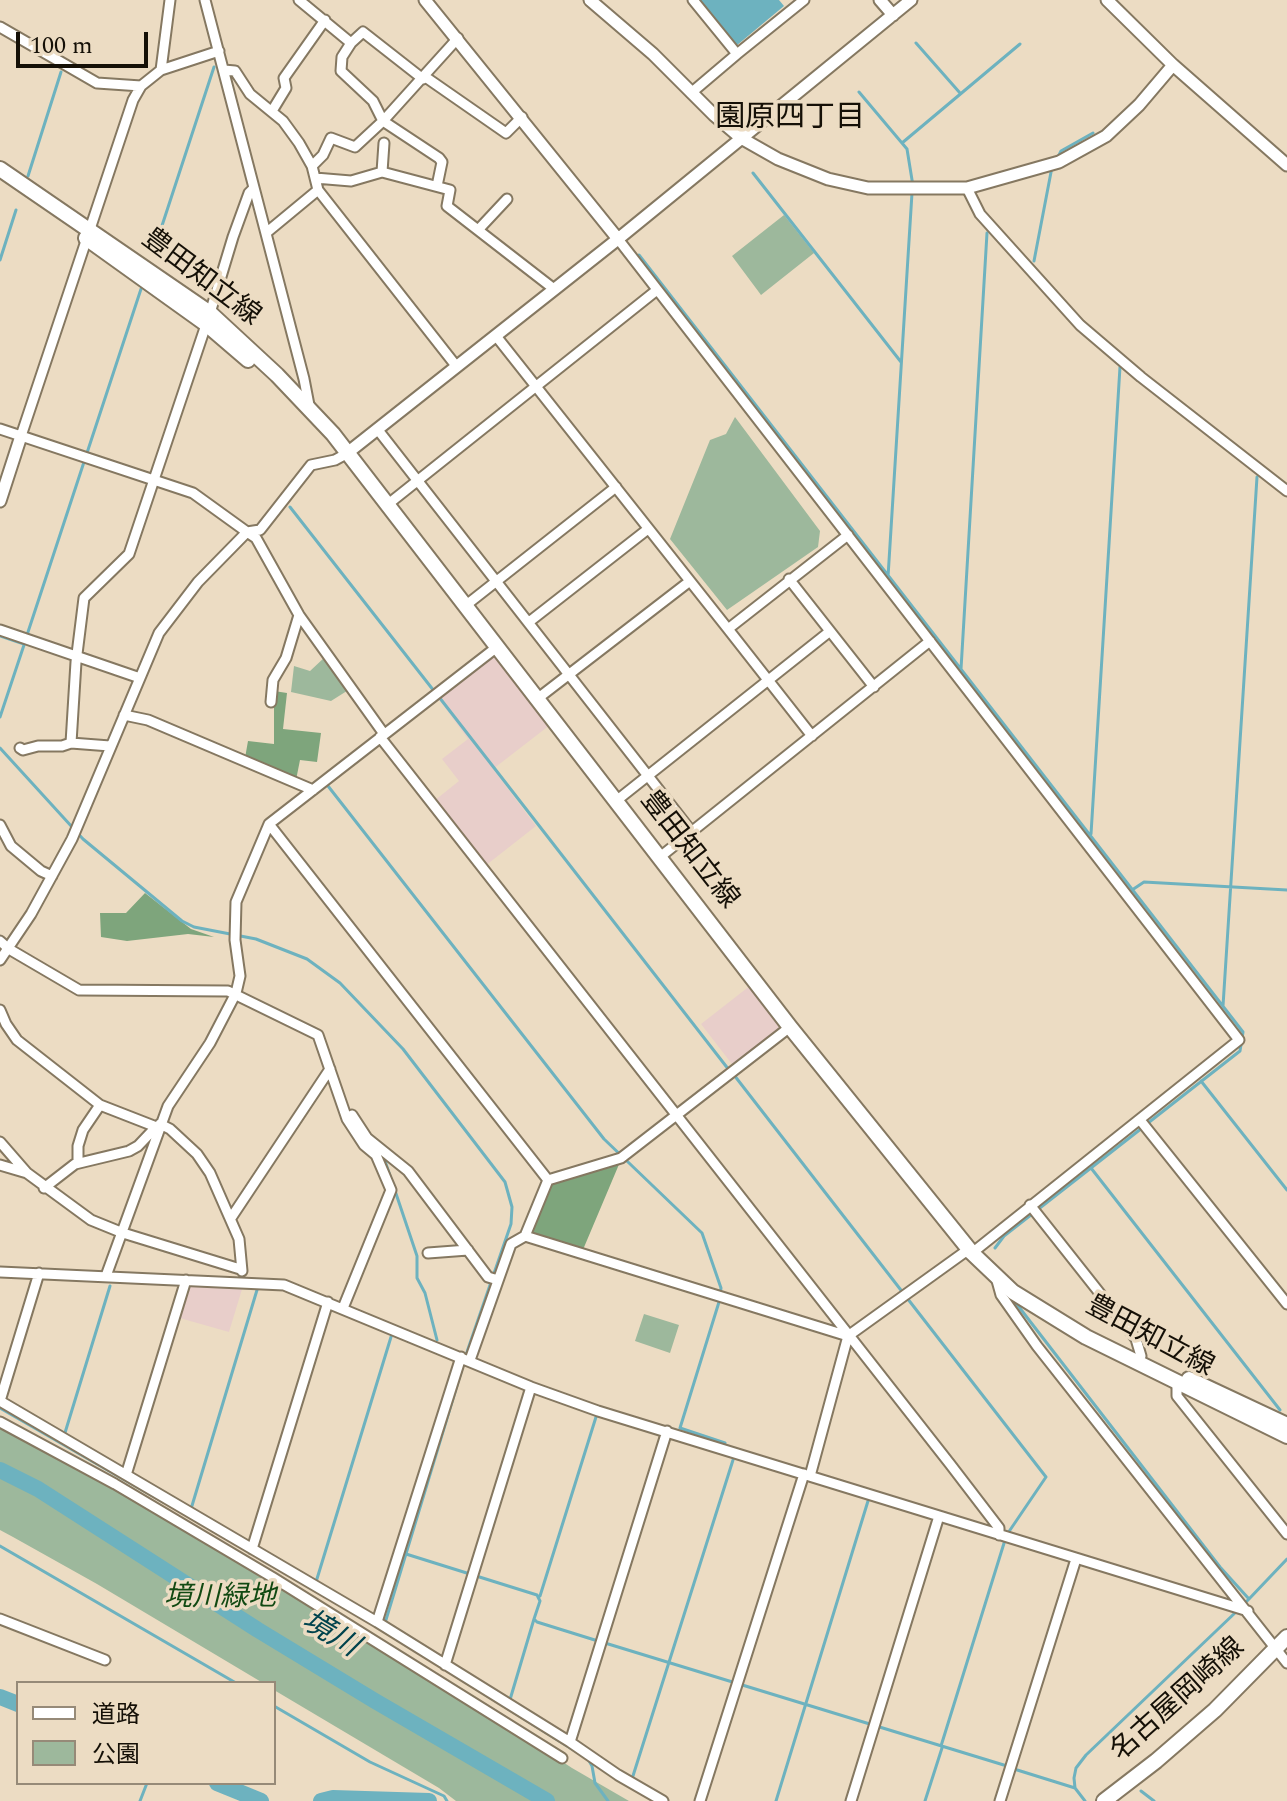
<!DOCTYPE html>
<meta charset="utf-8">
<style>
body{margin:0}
#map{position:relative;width:1287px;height:1801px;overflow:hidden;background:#ecdcc3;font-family:Spectral,"Noto Sans JP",serif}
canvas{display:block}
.legend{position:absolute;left:16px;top:1681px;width:260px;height:104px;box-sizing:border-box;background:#ecdcc3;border:2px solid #968a78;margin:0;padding:10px 14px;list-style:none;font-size:24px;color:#151007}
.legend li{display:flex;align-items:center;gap:16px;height:40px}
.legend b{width:40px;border:2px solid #968a78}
.scale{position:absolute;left:16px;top:32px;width:132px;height:36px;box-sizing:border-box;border:4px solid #151007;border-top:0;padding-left:10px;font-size:24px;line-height:28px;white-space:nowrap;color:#151007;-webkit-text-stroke:6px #ecdcc3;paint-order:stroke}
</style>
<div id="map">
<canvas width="1287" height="1801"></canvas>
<ul class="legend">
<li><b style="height:10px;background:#fff"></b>道路</li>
<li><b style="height:22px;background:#9db89c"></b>公園</li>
</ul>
<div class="scale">100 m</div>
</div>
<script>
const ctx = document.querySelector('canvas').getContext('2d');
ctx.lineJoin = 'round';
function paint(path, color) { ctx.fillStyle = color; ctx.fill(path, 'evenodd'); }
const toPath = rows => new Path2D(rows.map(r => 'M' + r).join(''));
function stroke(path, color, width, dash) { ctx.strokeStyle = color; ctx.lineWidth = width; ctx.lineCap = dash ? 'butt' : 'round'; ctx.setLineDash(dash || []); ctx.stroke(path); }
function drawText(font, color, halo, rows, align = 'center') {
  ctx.font = font + ' Spectral,"Noto Sans JP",serif'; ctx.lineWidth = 7; ctx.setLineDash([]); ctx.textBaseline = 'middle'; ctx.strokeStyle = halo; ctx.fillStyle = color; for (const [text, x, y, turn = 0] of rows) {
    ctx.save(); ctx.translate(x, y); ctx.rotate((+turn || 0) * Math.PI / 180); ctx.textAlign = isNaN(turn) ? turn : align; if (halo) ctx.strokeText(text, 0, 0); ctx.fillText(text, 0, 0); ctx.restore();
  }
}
const commercial = toPath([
 [494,654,550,725,493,769,536,826,485,866,434,801,459,781,442,759,468,739,437,697],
 [751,985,783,1025,783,1030,735,1068,701,1024],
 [188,1284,243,1286,229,1332,176,1317]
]);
const green = toPath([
 [784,215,814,253,761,295,732,256],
 [735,417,820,531,818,547,727,610,670,539,710,440,726,434],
 [325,657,350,689,331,701,291,692,294,666,310,671],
 [644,1314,679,1325,670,1353,635,1341],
 [0,1421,366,1633,572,1768,629,1801,456,1801,439,1788,274,1690,274,1683,263,1683,97,1584,13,1537,0,1530]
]);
const forest = toPath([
 [274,691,287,693,283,729,321,733,317,762,300,760,296,780,245,758,248,741,274,744],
 [145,893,191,929,214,937,188,934,127,941,101,937,100,913,126,913],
 [620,1162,582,1252,529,1235,550,1183]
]);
const water = toPath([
 [700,0,779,0,784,6,736,46]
]);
const stream = toPath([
 [916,43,960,93],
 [859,92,907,149,913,186],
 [902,143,1020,44],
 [1058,157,1061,151,1093,133],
 [753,173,901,362],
 [28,176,61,72],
 [155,247,214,67],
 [639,255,1243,1032,1240,1051,1148,1123],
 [0,260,16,210],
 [1034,261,1052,167],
 [290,507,434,691],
 [888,577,912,193],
 [27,635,141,289],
 [0,636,24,644],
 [961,669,987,233],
 [439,697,729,1070],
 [0,717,25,642],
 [0,748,83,839,182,921,194,927,256,939,307,959,340,983,403,1049,505,1182,512,1207,511,1224,468,1349,385,1623],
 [328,786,604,1139,702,1233,721,1288,719,1302,680,1428,725,1443],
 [1091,834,1120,367],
 [1132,890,1144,882,1287,890],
 [1223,1006,1257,477],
 [734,1075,1046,1477,1008,1533],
 [1201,1081,1287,1190],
 [384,1158,417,1256,417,1278,425,1293,437,1340],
 [1091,1168,1280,1410],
 [995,1248,1004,1236,1142,1128],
 [1012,1298,1220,1567,1249,1599,1245,1603],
 [0,1408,163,1502],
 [64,1436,110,1286],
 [191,1509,257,1290],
 [0,1546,236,1683],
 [406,1554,537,1595,540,1601,534,1619,537,1622,598,1641],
 [316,1582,391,1337],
 [540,1596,596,1417],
 [1249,1599,1287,1559],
 [384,1631,588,1759,592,1766,595,1783,608,1801],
 [605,1643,1007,1766],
 [509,1703,534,1619],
 [274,1706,370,1762,444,1796,447,1801],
 [941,1746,1005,1540],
 [1014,1769,1075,1788],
 [632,1779,733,1460],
 [1141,1791,1154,1801],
 [140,1801,147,1783],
 [776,1801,868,1501],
 [925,1801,942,1748],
 [1085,1801,1075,1788,1074,1778,1076,1768,1086,1755,1237,1611]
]);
const river = toPath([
 [0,1470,38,1489,258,1630,375,1701,547,1801],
 [0,1697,18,1704],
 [217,1783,261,1801],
 [321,1801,333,1798,429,1801]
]);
const minor = toPath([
 [205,0,304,379,309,405],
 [299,0,351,43,363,32,423,79],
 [0,27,97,83,141,86],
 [351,43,342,57,341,71,373,101,383,121,439,158,442,162,437,186],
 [737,54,804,0],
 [161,70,170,0],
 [224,70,235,71,250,94,283,121,299,143,312,166,318,190,457,367],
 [424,76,506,133,522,117],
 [691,93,737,54,693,0],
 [272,111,286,88,284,78,325,20],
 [312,166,323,155,331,138,355,147,383,121,458,38],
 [382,172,384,143],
 [315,178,351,181,382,172,450,190,447,206,554,289],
 [967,188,980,214,1080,325,1141,377,1287,491],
 [478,230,507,199],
 [266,233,318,190],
 [618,239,1239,1040,972,1253],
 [496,336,728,629,848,535],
 [0,429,193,493,247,532,198,582,159,633,72,839,31,914,0,960],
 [378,430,691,831],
 [21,436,133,100,141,86,161,70,219,51],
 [346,454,335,460,311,465,260,530,247,532,256,538,299,615,384,734],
 [387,505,657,290],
 [789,579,874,687],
 [465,606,616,487],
 [529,622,648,529],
 [728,629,812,736],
 [0,630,140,678],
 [537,699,690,581],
 [271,702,273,680,286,658,299,615],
 [124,715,148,720,313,790],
 [380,737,950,1464,999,1528,999,1535],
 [110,746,71,743,76,662,84,598,129,554,210,313,233,237,249,193,254,188],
 [20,748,23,750,38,746,62,746,71,743],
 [616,801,829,632],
 [269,824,548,1180],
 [0,825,11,846,41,871,52,876],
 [660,857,930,641],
 [0,941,9,949,79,990,228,991,318,1035,347,1119,364,1145,376,1155,391,1190,343,1308],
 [0,1010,6,1024,17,1040,100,1105,159,1128],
 [352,1115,367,1138,408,1171,488,1277,498,1280],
 [1140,1120,1287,1304],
 [160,1124,170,1129,197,1154,210,1173,239,1239,242,1271],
 [0,1142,27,1173,91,1220,123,1233,240,1269],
 [78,1163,78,1146,83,1130,100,1105],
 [0,1165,27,1173],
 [548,1180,621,1158,790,1027],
 [44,1188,75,1164,129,1151,138,1146,156,1127],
 [1030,1205,1136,1339,1141,1356],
 [231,1218,330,1069],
 [525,1236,848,1336],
 [428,1253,468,1250],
 [0,1272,284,1285,531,1387,598,1411,1248,1611],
 [106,1276,168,1106,210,1043,236,993,240,976,235,940,236,902,269,824,497,647],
 [996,1277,1001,1295,1037,1346,1287,1663],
 [470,1360,511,1244,525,1236,548,1180],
 [1177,1383,1177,1396,1287,1534],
 [0,1401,377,1622,570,1742,618,1775,663,1801],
 [0,1401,39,1273],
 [0,1422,115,1484,272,1577,562,1758],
 [126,1475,186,1280],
 [810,1476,848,1336,969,1249],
 [252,1549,328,1302],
 [0,1619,105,1660],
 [377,1622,461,1357],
 [445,1665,531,1387],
 [570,1742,667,1431],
 [700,1801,804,1474],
 [851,1801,939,1516],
 [1000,1801,1076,1559]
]);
const tertiary = toPath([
 [425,0,618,239],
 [590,0,653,54,714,115,741,138,778,159,828,179,868,188,967,188,1059,162,1106,136,1139,105,1173,65],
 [880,0,893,15],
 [1107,0,1173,65,1287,165],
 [346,454,618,239,911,0],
 [0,501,21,436]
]);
const primary = toPath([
 [0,169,210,313,277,375,333,434,790,1027,972,1253,1013,1292,1086,1337,1287,1436],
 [86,238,206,324,248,360],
 [1189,1379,1287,1425],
 [1104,1801,1156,1761,1215,1710,1287,1637]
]);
const streetNames = [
 ["豊田知立線",200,279,37],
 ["豊田知立線",688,851,52],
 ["豊田知立線",1149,1338,28],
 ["名古屋岡崎線",1179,1701,-42]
];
const parkNames = [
 ["境川緑地",220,1600]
];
const neighbourhoodNames = [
 ["園原四丁目",790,120]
];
const waterNames = [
 ["境川",329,1636,31]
];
paint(commercial, '#e8ceca');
paint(green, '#9db89c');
paint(forest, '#7ea57c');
paint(water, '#6db2bf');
stroke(stream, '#6db2bf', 3);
stroke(river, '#6db2bf', 16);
stroke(minor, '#857861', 13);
stroke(tertiary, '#857861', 15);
stroke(primary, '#857861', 18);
stroke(minor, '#fff', 9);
stroke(tertiary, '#fff', 11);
stroke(primary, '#fff', 14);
drawText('28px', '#151007', '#ecdcc3', streetNames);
drawText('italic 28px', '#114912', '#ecdcc3', parkNames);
drawText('30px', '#151007', '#ecdcc3', neighbourhoodNames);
drawText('italic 30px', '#00434d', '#ecdcc3', waterNames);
</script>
